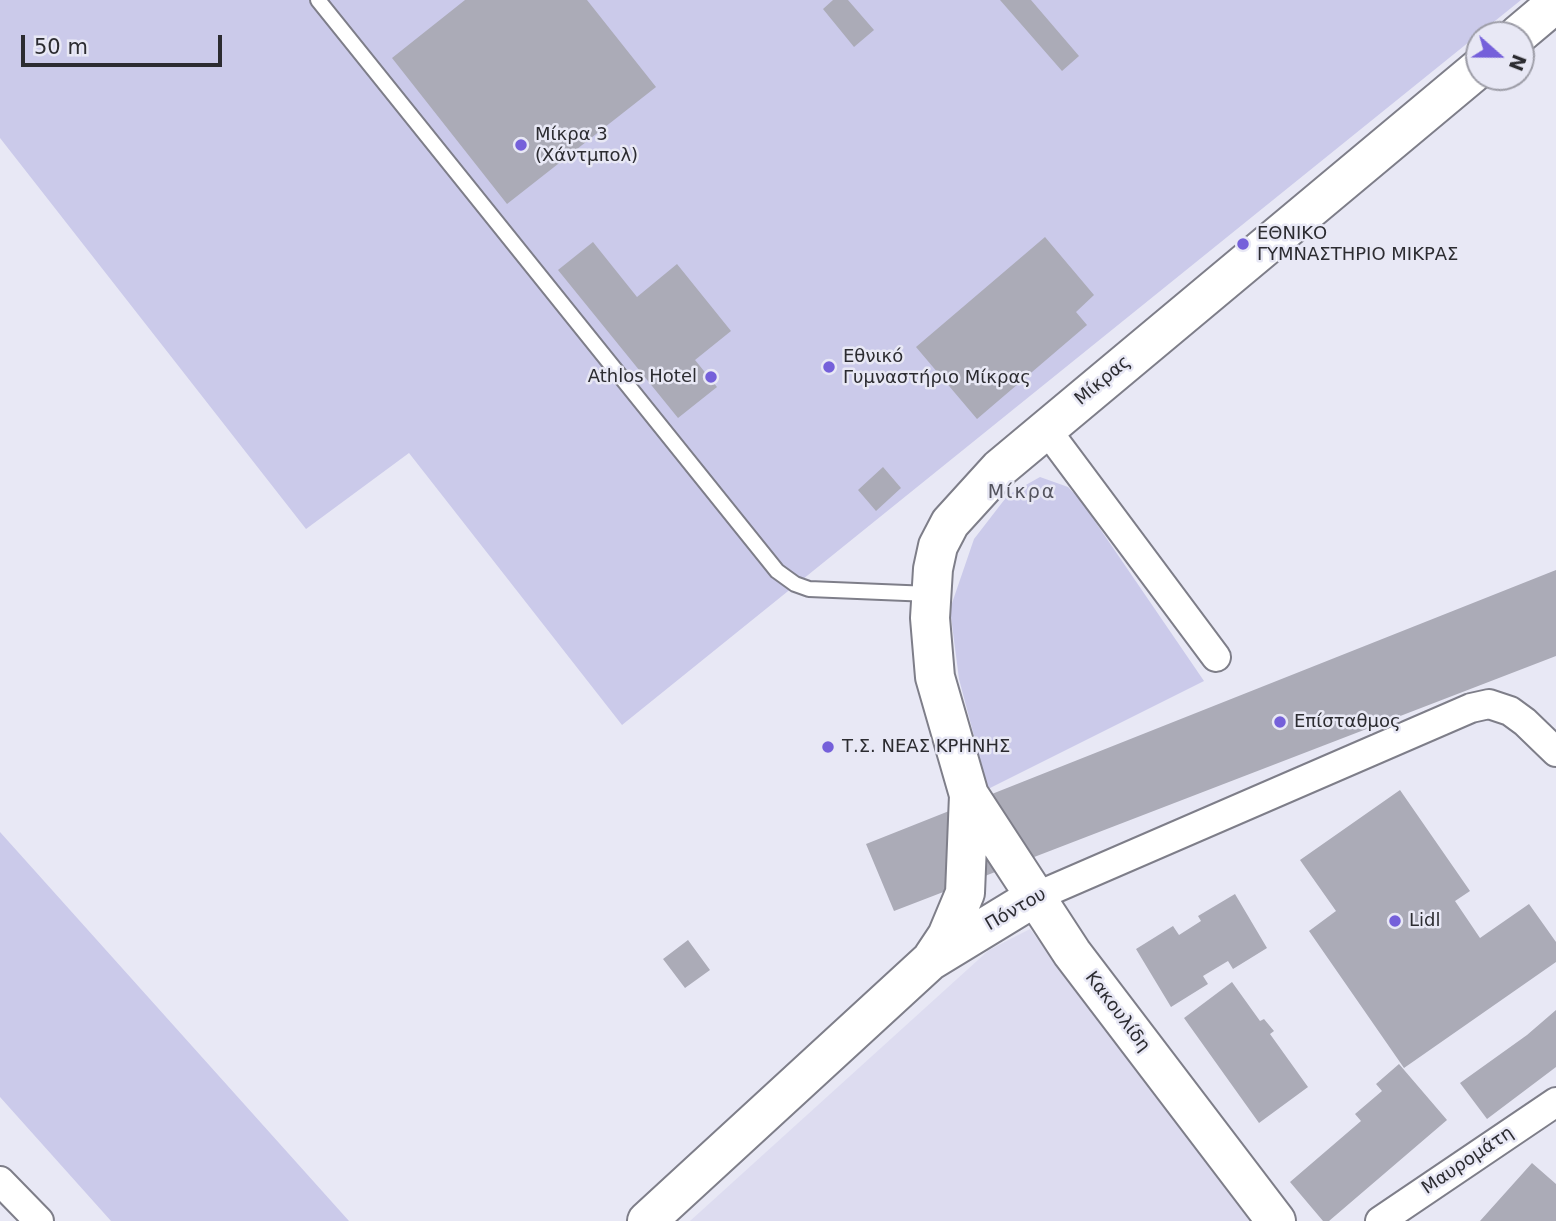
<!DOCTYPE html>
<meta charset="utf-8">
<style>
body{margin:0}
#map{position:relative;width:1556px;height:1221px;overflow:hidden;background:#e8e8f5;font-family:"DejaVu Sans",sans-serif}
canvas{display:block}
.north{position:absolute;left:1465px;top:21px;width:70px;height:70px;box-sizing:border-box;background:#e8e8f5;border:2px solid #9d9da7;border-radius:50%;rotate:111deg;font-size:19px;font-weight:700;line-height:28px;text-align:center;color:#2c2c31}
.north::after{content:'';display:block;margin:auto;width:24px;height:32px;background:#7560da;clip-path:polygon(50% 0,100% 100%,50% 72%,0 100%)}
.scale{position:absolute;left:21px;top:35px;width:201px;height:32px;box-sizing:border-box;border:4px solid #2c2c31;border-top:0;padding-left:9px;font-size:21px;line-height:24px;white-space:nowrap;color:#2c2c31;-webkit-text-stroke:5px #e8e8f5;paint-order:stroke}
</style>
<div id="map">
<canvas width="1556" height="1221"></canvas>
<div class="north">N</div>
<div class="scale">50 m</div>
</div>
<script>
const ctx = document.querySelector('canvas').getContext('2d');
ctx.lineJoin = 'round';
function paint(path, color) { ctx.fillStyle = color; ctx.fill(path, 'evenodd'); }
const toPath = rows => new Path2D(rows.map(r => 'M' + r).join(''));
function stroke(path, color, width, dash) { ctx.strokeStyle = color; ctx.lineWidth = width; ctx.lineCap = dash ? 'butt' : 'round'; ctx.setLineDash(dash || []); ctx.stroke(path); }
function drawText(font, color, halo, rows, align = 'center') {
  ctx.font = font + ' "DejaVu Sans",sans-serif'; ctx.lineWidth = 5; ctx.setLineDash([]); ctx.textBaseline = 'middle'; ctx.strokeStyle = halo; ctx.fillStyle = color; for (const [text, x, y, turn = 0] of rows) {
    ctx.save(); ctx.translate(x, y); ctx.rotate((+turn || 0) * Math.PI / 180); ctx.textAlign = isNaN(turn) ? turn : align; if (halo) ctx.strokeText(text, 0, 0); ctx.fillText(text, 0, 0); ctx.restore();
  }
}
const built = toPath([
 [1030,929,1250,1221,690,1221,989,950]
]);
const green = toPath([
 [0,0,1521,0,622,725,409,453,306,529,0,138],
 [1040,477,1068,487,1081,501,1204,681,988,789,959,679,950,609,974,539,1008,495],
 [0,832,349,1221,111,1221,0,1097]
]);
const building = toPath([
 [465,0,587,0,656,87,507,204,392,58],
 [833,0,848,0,874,30,854,47,823,9],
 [1000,0,1031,0,1079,56,1062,71],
 [1045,237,1094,295,1076,312,1087,325,977,419,916,347],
 [593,242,637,297,677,264,731,331,695,360,717,387,678,418,558,270],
 [883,467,901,488,876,511,858,490],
 [1556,570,1556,656,894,911,866,844],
 [1400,790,1470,891,1455,901,1480,938,1529,904,1556,942,1556,962,1404,1068,1309,931,1336,911,1300,860],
 [1235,894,1267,948,1233,969,1228,961,1203,976,1208,984,1171,1007,1136,949,1173,926,1179,935,1201,921,1198,916],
 [688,940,710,970,685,988,663,959],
 [1232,982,1260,1021,1264,1019,1274,1031,1270,1034,1308,1087,1259,1123,1184,1018],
 [1556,1010,1556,1067,1487,1119,1460,1083,1527,1035],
 [1399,1064,1447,1120,1329,1221,1323,1221,1290,1182,1361,1121,1355,1114,1382,1091,1376,1084],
 [1532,1163,1556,1184,1556,1221,1480,1221]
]);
const lane = toPath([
 [318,0,777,571,795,584,809,589,930,594]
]);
const street = toPath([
 [1046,429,1216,657],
 [1035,897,1471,708,1489,704,1510,711,1525,722,1556,752],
 [0,1181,39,1221],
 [1380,1221,1556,1102]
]);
const secondary = toPath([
 [1518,35,1556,3],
 [933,957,947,936,965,893,969,795],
 [647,1221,930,961,1035,897],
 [1276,1221,1072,953,969,795,935,677,930,618,933,569,938,546,950,523,1000,468,1479,68]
]);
const markers = [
 [521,145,7,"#7560da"],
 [1243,244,7,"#7560da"],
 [829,367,7,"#7560da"],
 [711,377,7,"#7560da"],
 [1280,722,7,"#7560da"],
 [828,747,7,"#7560da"],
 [1395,921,7,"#7560da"]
];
const poiNames = [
 ["Μίκρα 3",535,135],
 ["(Χάντμπολ)",535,156],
 ["ΕΘΝΙΚΟ",1257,234],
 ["ΓΥΜΝΑΣΤΗΡΙΟ ΜΙΚΡΑΣ",1257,255],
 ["Εθνικό",843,357],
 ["Γυμναστήριο Μίκρας",843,378],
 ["Athlos Hotel",697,377,"right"],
 ["Επίσταθμος",1294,722],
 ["Τ.Σ. ΝΕΑΣ ΚΡΗΝΗΣ",842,747],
 ["Lidl",1409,921]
];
const streetNames = [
 ["Μίκρας",1103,381,-40],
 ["Πόντου",1016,910,-30],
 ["Κακουλίδη",1117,1012,53],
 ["Μαυρομάτη",1468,1161,-34]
];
const neighbourhoodNames = [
 ["Μίκρα",1022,493]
];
paint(built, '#dddcf0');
paint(green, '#cbcaea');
paint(building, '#ababb7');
stroke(lane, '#7e7e89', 18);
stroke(street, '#7e7e89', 32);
stroke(secondary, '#7e7e89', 42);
stroke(lane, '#fff', 14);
stroke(street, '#fff', 28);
stroke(secondary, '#fff', 38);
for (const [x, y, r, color] of markers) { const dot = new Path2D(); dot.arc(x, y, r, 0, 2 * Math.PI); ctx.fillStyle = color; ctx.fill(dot); stroke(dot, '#e8e8f5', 2.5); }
drawText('18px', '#2c2c31', '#e8e8f5', poiNames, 'left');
drawText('18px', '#2c2c31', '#e8e8f5', streetNames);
ctx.letterSpacing = '2px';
drawText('19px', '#53535d', '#e8e8f5', neighbourhoodNames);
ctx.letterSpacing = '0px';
</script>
